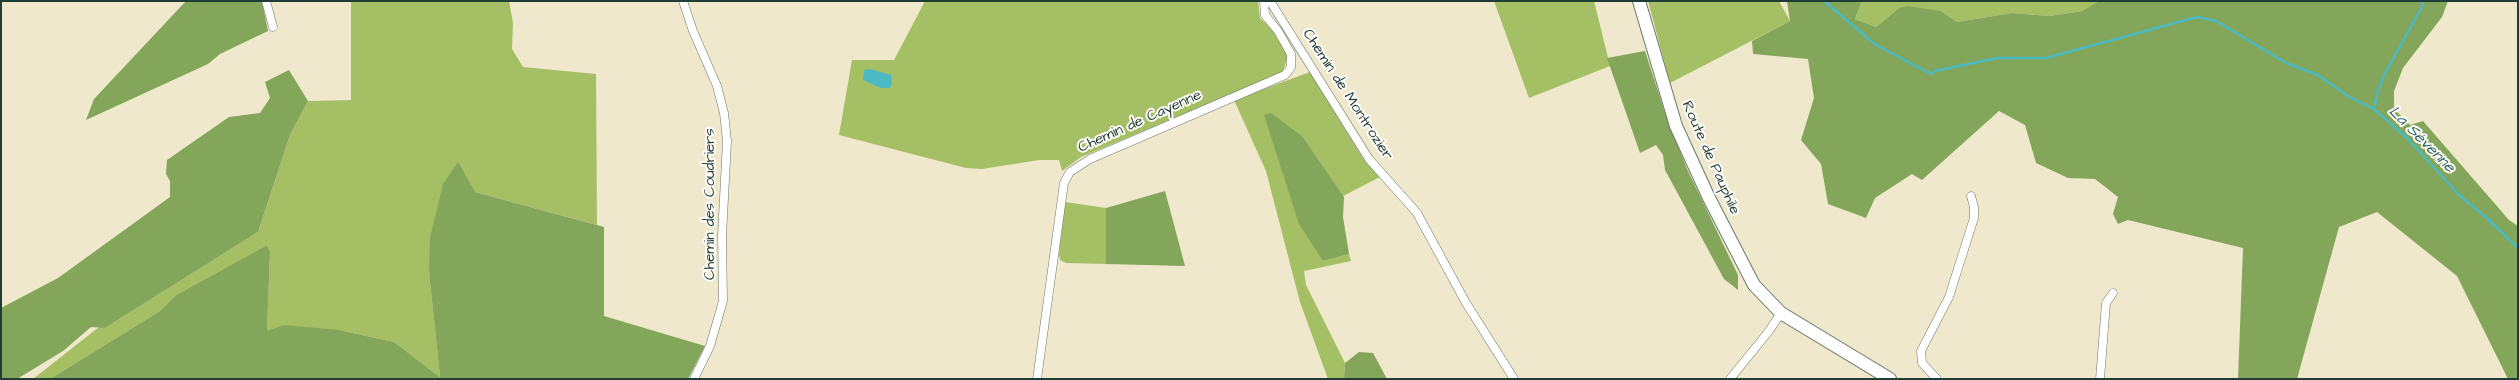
<!DOCTYPE html>
<meta charset="utf-8">
<style>
body{margin:0}
#map{position:relative;width:2519px;height:380px;overflow:hidden;background:#efe8cd;font-family:"Architects Daughter",sans-serif}
canvas{display:block}
.frame{position:absolute;inset:0;border:2px solid #1f3d34;pointer-events:none}
</style>
<div id="map">
<canvas width="2519" height="380"></canvas>
<div class="frame"></div>
</div>
<script>
const ctx = document.querySelector('canvas').getContext('2d');
ctx.lineJoin = 'round';
function paint(path, color) { ctx.fillStyle = color; ctx.fill(path, 'evenodd'); }
const toPath = rows => new Path2D(rows.map(r => 'M' + r).join(''));
function stroke(path, color, width, dash) { ctx.strokeStyle = color; ctx.lineWidth = width; ctx.lineCap = dash ? 'butt' : 'round'; ctx.setLineDash(dash || []); ctx.stroke(path); }
function drawText(font, color, halo, rows, align = 'center') {
  ctx.font = font + ' "Architects Daughter",sans-serif'; ctx.lineWidth = 4; ctx.setLineDash([]); ctx.textBaseline = 'middle'; ctx.strokeStyle = halo; ctx.fillStyle = color; for (const [text, x, y, turn = 0] of rows) {
    ctx.save(); ctx.translate(x, y); ctx.rotate((+turn || 0) * Math.PI / 180); ctx.textAlign = isNaN(turn) ? turn : align; if (halo) ctx.strokeText(text, 0, 0); ctx.fillText(text, 0, 0); ctx.restore();
  }
}
const green = toPath([
 [351,1,509,1,513,23,512,49,523,67,596,74,597,225,475,192,429,272,440,377,394,342,339,330,267,331,270,252,267,245,176,295,160,311,50,379,33,379,99,327,105,328,258,232,290,135,308,101,351,100],
 [925,1,1258,1,1260,18,1277,34,1287,53,1287,59,1283,71,1275,76,1081,157,1062,171,1059,160,1039,160,982,169,966,168,839,135,852,60,894,60],
 [1494,1,1594,1,1610,66,1529,98],
 [1648,1,1779,1,1790,21,1670,83],
 [1862,1,2099,1,2082,11,2049,16,2012,13,1957,22,1941,11,1899,8,1876,27,1855,19],
 [1310,72,1364,160,1380,177,1343,196,1303,137,1323,261,1349,254,1351,261,1304,271,1306,285,1345,363,1344,379,1328,379,1300,302,1266,171,1234,100],
 [1065,202,1106,208,1106,264,1066,263,1060,260,1059,254]
]);
const forest = toPath([
 [186,1,262,1,268,31,220,54,208,64,86,120,94,99],
 [1787,1,1862,1,1855,19,1876,27,1899,8,1907,6,1941,11,1957,22,2012,13,2049,16,2082,11,2099,1,2448,1,2442,17,2403,68,2394,91,2394,109,2410,125,2423,121,2509,220,2518,226,2518,379,2508,379,2457,276,2377,212,2339,227,2297,379,2238,379,2243,248,2128,220,2118,224,2113,214,2118,197,2095,179,2068,178,2036,163,2025,125,1999,111,1922,180,1912,174,1875,198,1866,218,1828,204,1821,164,1801,140,1814,98,1808,59,1753,54,1752,41,1790,21],
 [1645,51,1664,110,1687,169,1738,275,1738,290,1724,279,1665,170,1663,155,1656,145,1640,153,1607,58],
 [289,70,308,101,290,135,258,232,105,328,91,327,63,351,17,379,1,379,1,308,58,278,170,197,170,181,166,174,167,160,229,117,260,113,270,98,265,82],
 [1271,113,1303,137,1344,197,1343,217,1349,254,1323,261,1299,224,1264,115],
 [458,162,475,192,604,227,604,316,705,346,688,379,50,379,160,311,176,295,267,245,270,252,267,331,284,325,339,330,394,342,440,377,429,272,430,238,443,184],
 [1165,191,1185,266,1106,264,1106,208],
 [1359,352,1373,353,1387,379,1344,379,1345,363]
]);
const water = toPath([
 [870,69,891,75,892,83,890,88,881,88,863,80,864,70]
]);
const stream = toPath([
 [1824,1,1876,45,1931,74,1935,71,1997,58,2046,58,2197,17,2206,19,2216,21,2286,63,2318,75,2348,96,2374,109],
 [2423,1,2423,5,2384,75,2377,93,2374,109,2409,140,2460,196,2489,220,2518,248]
]);
const street = toPath([
 [266,1,273,27],
 [683,1,693,31,717,86,724,113,727,141,722,236,723,301,710,346,694,379],
 [1270,1,1369,159,1417,213,1466,303,1514,379],
 [1037,379,1064,183,1070,172,1090,159,1285,75,1291,67,1291,54,1278,31,1265,15,1264,1],
 [1730,379,1769,331,1781,313],
 [1937,379,1922,363,1921,351,1949,297,1974,218,1974,207,1971,196],
 [2100,379,2106,303,2113,293]
]);
const primary = toPath([
 [1639,1,1676,126,1709,198,1754,285,1781,313,1890,379]
]);
const streetNames = [
 ["Chemin de Montrozier",1347,95,57],
 ["Chemin de Cayenne",1140,122,-24],
 ["Route de Pauphile",1710,158,66],
 ["Chemin des Coudriers",711,204,-90]
];
const waterNames = [
 ["La Sévenne",2421,140,45]
];
paint(green, '#a5bf65');
paint(forest, '#84a65a');
paint(water, '#4bbac4');
stroke(stream, '#4bbac4', 2.5);
stroke(street, '#68796a', 9);
stroke(primary, '#68796a', 14);
stroke(street, '#fff', 8);
stroke(primary, '#fff', 12);
drawText('15px', '#1f3d34', '#fdfcf7', streetNames);
drawText('italic 16px', '#2c625f', '#fdfcf7', waterNames);
</script>
